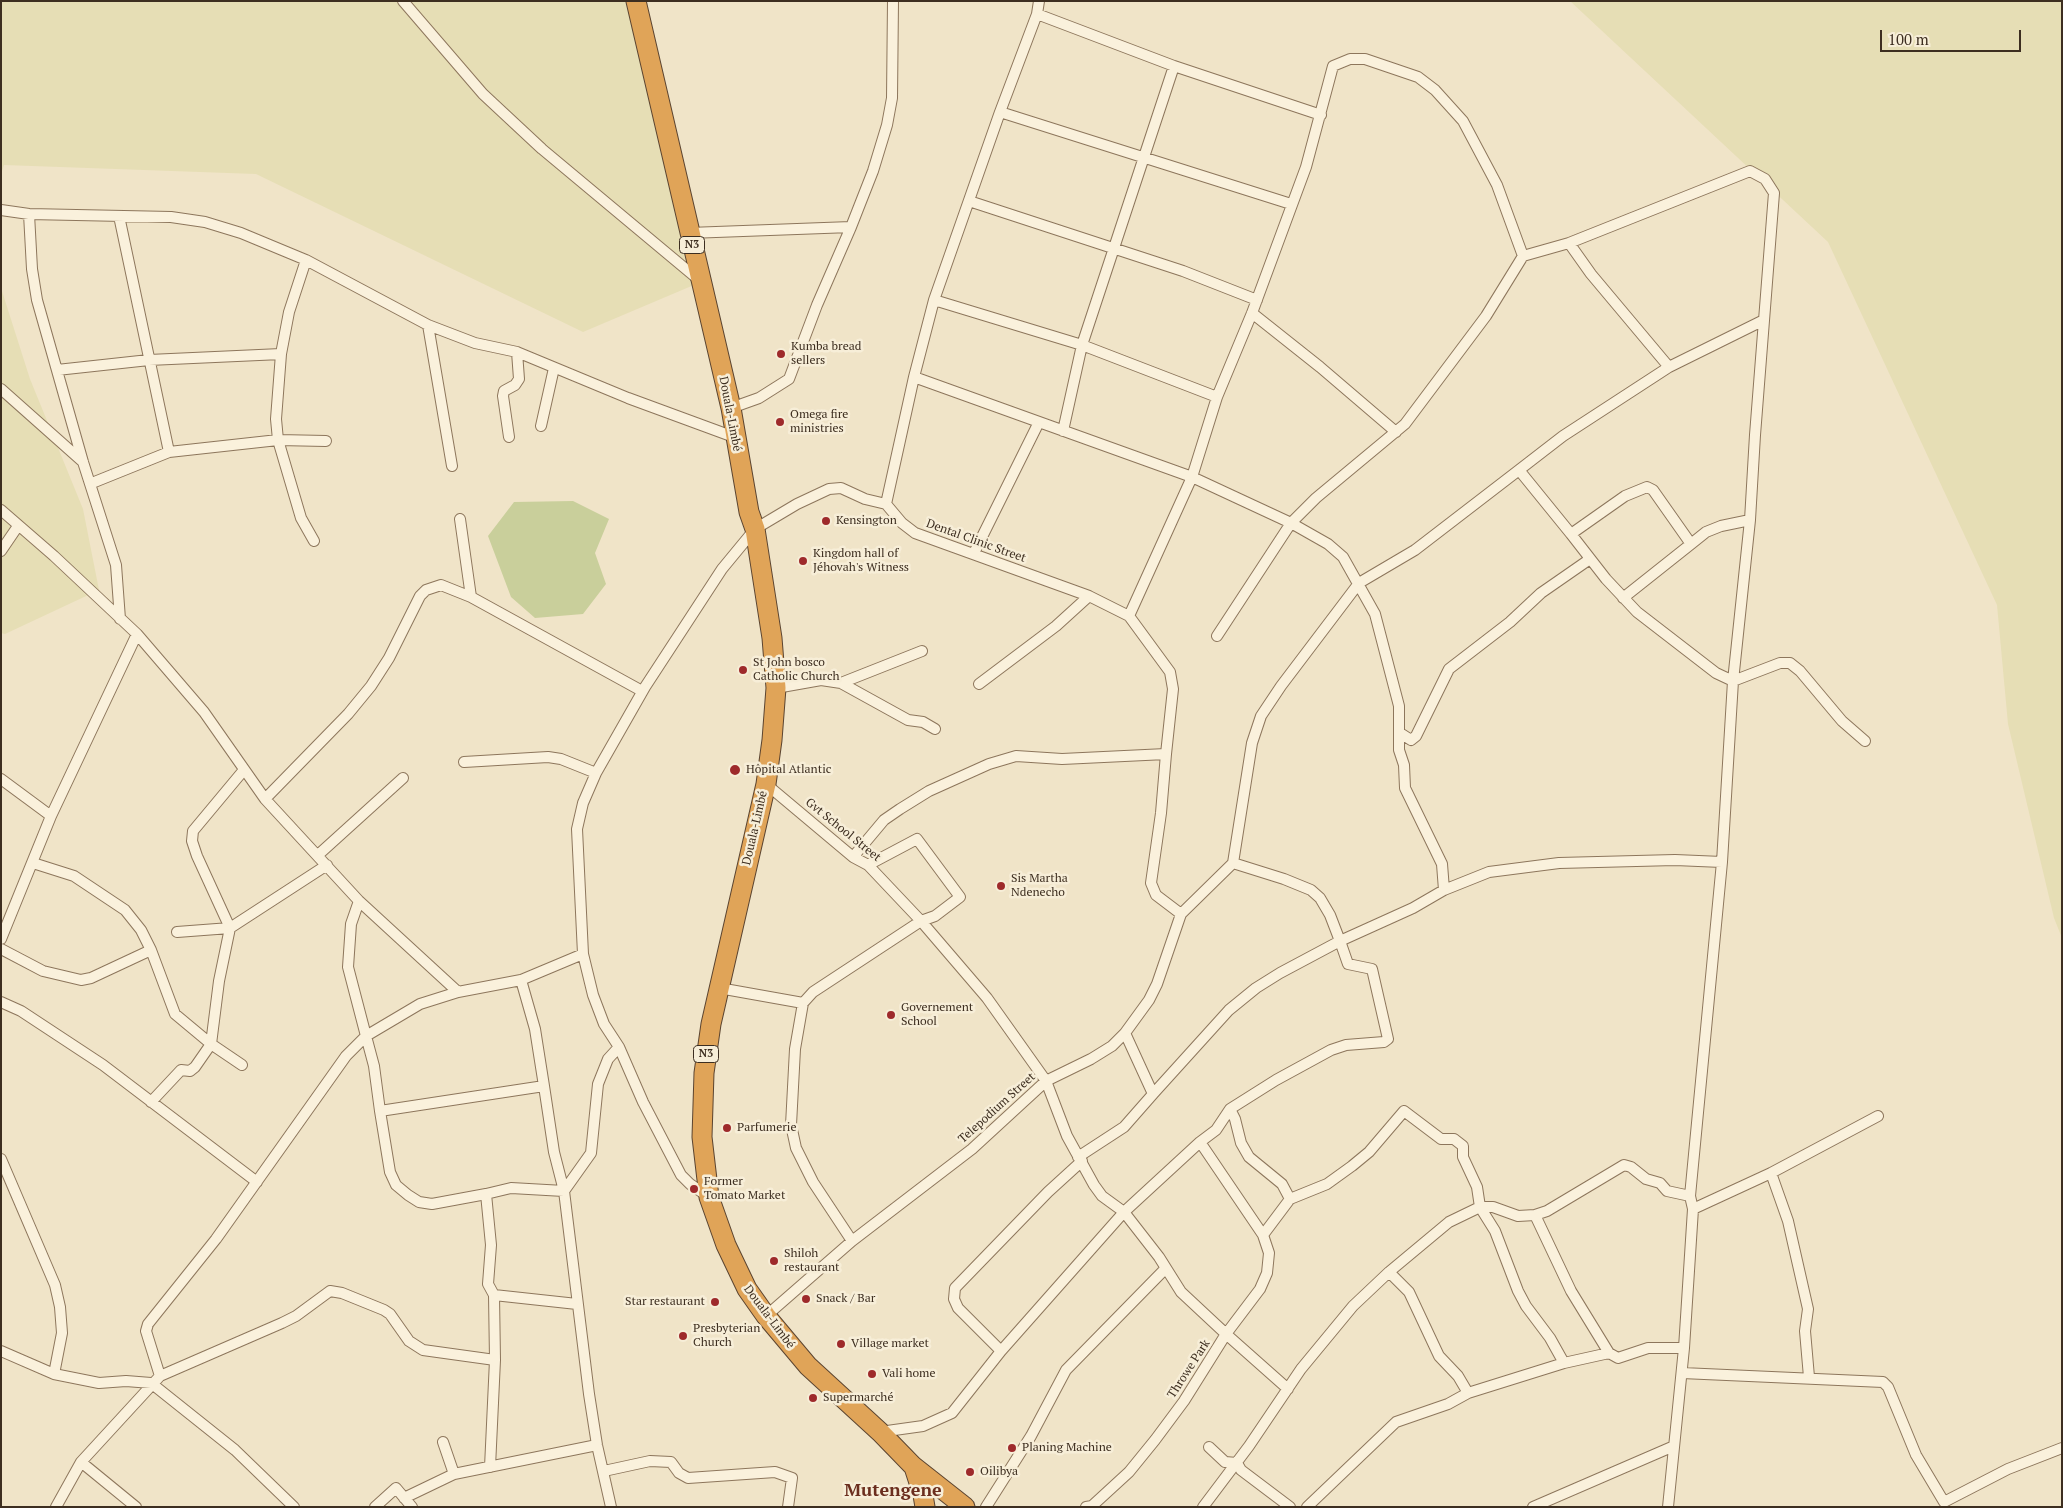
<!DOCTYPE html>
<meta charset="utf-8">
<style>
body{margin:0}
#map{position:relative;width:2063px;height:1508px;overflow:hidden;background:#f0e4c8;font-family:"PT Serif",serif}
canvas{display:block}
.frame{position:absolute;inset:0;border:2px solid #3d2e20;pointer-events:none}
.scale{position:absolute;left:1880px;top:30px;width:141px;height:22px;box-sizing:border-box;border:2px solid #3d2e20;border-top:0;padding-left:6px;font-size:15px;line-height:18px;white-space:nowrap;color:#3d2e20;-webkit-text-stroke:4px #f7eed8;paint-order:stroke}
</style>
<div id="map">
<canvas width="2063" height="1508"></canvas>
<div class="frame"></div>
<div class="scale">100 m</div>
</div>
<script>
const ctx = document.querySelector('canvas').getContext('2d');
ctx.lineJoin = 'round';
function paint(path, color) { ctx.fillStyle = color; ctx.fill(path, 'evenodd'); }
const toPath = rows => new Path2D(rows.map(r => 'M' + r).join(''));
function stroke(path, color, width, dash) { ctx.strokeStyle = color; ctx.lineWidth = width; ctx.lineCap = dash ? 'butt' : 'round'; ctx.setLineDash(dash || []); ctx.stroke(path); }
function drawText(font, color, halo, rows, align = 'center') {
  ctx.font = font + ' "PT Serif",serif'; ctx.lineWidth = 5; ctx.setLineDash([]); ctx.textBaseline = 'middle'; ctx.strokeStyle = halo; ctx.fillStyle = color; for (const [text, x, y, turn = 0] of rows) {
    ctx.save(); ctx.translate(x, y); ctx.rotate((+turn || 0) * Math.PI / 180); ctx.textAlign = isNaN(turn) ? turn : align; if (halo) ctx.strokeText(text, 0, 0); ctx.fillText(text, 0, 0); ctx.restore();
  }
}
const farmland = toPath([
 [1,1,636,1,701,282,583,332,256,174,4,165,1,174],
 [1570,1,2062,1,2062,938,2054,918,2008,724,1997,605,1828,242],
 [1,288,30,379,83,509,99,590,5,634,1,633]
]);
const green = toPath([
 [573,501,609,519,595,553,606,584,583,614,535,618,511,597,488,536,514,502]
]);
const street = toPath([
 [403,1,483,94,542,149,699,280],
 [1037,14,1174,66,1321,115],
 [1000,112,1291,204],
 [969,201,1183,271,1257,300],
 [1,210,29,214,171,217,205,222,241,233,306,260,428,325,475,343,517,352,628,398,734,437],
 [29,214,32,269,37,300,83,462,116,565,120,619],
 [119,216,169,452],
 [689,233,851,227],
 [1569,243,1591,274,1669,367,1563,436,1519,470,1571,534,1625,496,1647,487,1653,490,1691,544,1706,532,1721,526,1750,520],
 [934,300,1082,345,1217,397],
 [1252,313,1320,367,1396,432],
 [428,325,452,466],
 [281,354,289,312,306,260],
 [1669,367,1764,320],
 [57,370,149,360,281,354,276,419,278,440,169,452,92,483],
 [914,377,934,300,1000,112,1037,14,1039,1],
 [1,389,82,461],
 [731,408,759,398,789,379,817,305,851,227,873,171,887,125,892,98,893,1],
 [541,426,554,368],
 [1063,431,1082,345,1174,66],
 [509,437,503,396,504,391,515,385,519,379,517,352],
 [886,504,914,377,1192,477,1129,616],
 [1,510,54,556,137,634,204,712,265,799],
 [460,519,471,597],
 [1571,534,1606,579,1637,612,1716,673,1733,681,1780,663,1790,663,1800,671,1842,721,1865,741],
 [314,541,301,518,278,440,326,441],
 [1,551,18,526],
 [974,553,1039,422],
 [1623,598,1691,544],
 [1217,636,1291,523,1192,477,1217,397,1252,313,1306,167,1333,66,1350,59,1365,59,1418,77,1435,90,1463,121,1497,185,1523,256],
 [841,683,908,720,923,722,935,729],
 [979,684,1056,626,1089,596,1129,616,1170,672,1173,689,1166,754],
 [776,688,821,680,841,683,922,651],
 [1400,733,1411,740,1416,736,1449,669,1510,622,1541,593,1590,559],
 [464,762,548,757,561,759,596,773],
 [243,771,193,831,192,841,197,856,230,928,327,865],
 [1,779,51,816,1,939],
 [766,784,853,857,868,865,921,921,935,916,960,897,917,839,868,865],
 [51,816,137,634],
 [318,855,403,778],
 [853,857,884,820,900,809,929,791,989,764,1016,756,1062,759,1166,754,1161,813,1151,883,1156,895,1181,914,1157,984,1149,1000,1125,1033],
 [1233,863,1252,743,1261,716,1281,686,1359,583,1415,550,1519,470],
 [1444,890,1489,872,1559,863,1675,860,1722,862],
 [359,901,351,924,348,967,366,1036,420,1004,458,992,521,980,583,954],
 [1181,914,1233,863,1284,879,1311,890,1320,898,1330,915,1340,941,1413,908,1444,890,1442,864,1405,788,1404,765,1399,750,1399,706,1375,614,1343,557,1328,544,1291,523,1316,498,1405,424,1486,316,1523,256,1569,243,1750,171,1765,179,1774,193,1755,435,1750,520,1733,681,1722,862,1690,1196,1693,1209,1684,1348,1668,1507],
 [177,932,230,928,219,981,211,1044,242,1065],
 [1,949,43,971,81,980,91,978,151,950,141,930,125,910,74,876,33,863],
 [151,950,175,1014,211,1044,195,1067,190,1071,181,1070,151,1102],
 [521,980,535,1029,544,1086],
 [719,988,803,1003,813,992,921,921,987,998,1046,1081,1091,1059,1112,1046,1125,1033,1153,1094,1229,1010,1256,988,1280,973,1340,941,1348,964,1372,969,1388,1039,1384,1042,1346,1045,1331,1050,1276,1080,1230,1109,1216,1130,1200,1142,1124,1212,1159,1257,1181,1292,1226,1334,1184,1401,1155,1440,1129,1472,1092,1506,1086,1507],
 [458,992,359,901,265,799,348,714,371,686,389,658,420,596,426,590,441,585,471,597,642,691],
 [1,1002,21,1011,103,1065,257,1182],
 [803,1003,795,1049,791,1125,796,1148,813,1182,852,1241],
 [366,1036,374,1066,380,1111,544,1086,554,1152,564,1191,511,1188,486,1194,491,1245,488,1284,494,1295,577,1304],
 [1230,1109,1235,1119,1241,1143,1249,1157,1282,1184,1290,1199,1327,1184,1352,1166,1369,1152,1404,1111,1441,1139,1454,1139,1463,1146,1463,1157,1477,1187,1480,1207,1495,1231,1518,1291,1526,1306,1550,1338,1564,1363],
 [380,1111,390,1172,396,1185,408,1195,419,1202,432,1204,486,1194],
 [1200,1142,1263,1235,1269,1253,1267,1273,1260,1289,1226,1334,1288,1389],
 [1078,1157,1124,1127,1153,1094],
 [1,1159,55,1285,60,1307,62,1333,54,1374,99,1383,126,1381,151,1383,235,1450,294,1507],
 [1771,1173,1788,1221,1808,1309,1805,1331,1809,1377],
 [709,1197,690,1184,681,1175,643,1102,619,1047,604,1024,593,995,583,954,577,829,583,803,596,773,645,687,722,569,755,529,797,504,829,489,841,488,865,499,886,504,902,523,915,533,1089,596],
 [1693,1209,1771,1173,1878,1116],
 [1535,1215,1571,1291,1609,1353],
 [1263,1235,1290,1199],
 [1389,1272,1449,1222,1480,1207,1493,1207,1518,1216,1535,1215,1547,1211,1624,1165,1631,1167,1646,1179,1660,1183,1667,1191,1690,1196],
 [494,1295,495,1360],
 [766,1316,852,1241,972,1149,1046,1081,1067,1136,1094,1185,1102,1196,1124,1212,1001,1351,952,1413,923,1426,880,1432],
 [1,1351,54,1374],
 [1001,1351,958,1308,954,1299,955,1288,1048,1192,1082,1161],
 [1682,1373,1883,1382,1888,1387,1916,1455,1944,1502,2008,1469,2062,1448],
 [160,1376,146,1331,148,1324,216,1239,346,1056,366,1036],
 [443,1442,454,1474,597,1445],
 [1209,1447,1225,1462,1237,1463,1241,1470,1290,1507],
 [81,1462,136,1507],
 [604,1471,650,1461,671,1462,679,1473,688,1478,775,1472,792,1478,788,1507],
 [404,1498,454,1474],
 [56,1507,81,1462,160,1376,282,1323,296,1316,330,1291,342,1293,384,1310,390,1314,409,1341,423,1350,495,1360,490,1467],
 [375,1507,396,1488,412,1507],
 [611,1507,597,1445,589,1394,564,1191,591,1153,598,1084,608,1059,619,1047],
 [986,1507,1031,1436,1066,1370,1166,1268],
 [1203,1507,1249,1446,1301,1369,1353,1306,1389,1272,1409,1292,1439,1356,1458,1376,1468,1393,1564,1363,1609,1353,1618,1358,1648,1348,1684,1348],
 [1307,1507,1396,1422,1448,1404,1468,1393],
 [1533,1507,1674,1446]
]);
const highway = toPath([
 [636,1,731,408,749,512,755,529,772,638,776,688,772,740,766,784,711,1024,704,1073,702,1137,709,1197,726,1245,747,1289,766,1316,808,1366,880,1432,913,1466,965,1507],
 [914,1467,923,1495,925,1507]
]);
const markers = [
 [781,354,5,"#9e2a2b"],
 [780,422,5,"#9e2a2b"],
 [826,521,5,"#9e2a2b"],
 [803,561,5,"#9e2a2b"],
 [743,670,5,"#9e2a2b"],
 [735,770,6,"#9e2a2b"],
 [1001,886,5,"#9e2a2b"],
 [891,1015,5,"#9e2a2b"],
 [727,1128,5,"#9e2a2b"],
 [694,1189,5,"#9e2a2b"],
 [774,1261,5,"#9e2a2b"],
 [806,1299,5,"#9e2a2b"],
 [715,1302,5,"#9e2a2b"],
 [683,1336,5,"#9e2a2b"],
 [841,1344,5,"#9e2a2b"],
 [872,1374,5,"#9e2a2b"],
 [813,1398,5,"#9e2a2b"],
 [1012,1448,5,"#9e2a2b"],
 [970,1472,5,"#9e2a2b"]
];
const shields = [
 [692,245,25],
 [706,1054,25]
];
const shieldNames = [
 ["N3",692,245],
 ["N3",706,1054]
];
const poiNames = [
 ["Kumba bread",791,347],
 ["sellers",791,361],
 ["Omega fire",790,415],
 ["ministries",790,429],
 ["Kensington",836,521],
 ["Kingdom hall of",813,554],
 ["Jéhovah's Witness",813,568],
 ["St John bosco",753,663],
 ["Catholic Church",753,677],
 ["Hôpital Atlantic",746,770],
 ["Sis Martha",1011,879],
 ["Ndenecho",1011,893],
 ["Governement",901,1008],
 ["School",901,1022],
 ["Parfumerie",737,1128],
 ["Former",704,1182],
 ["Tomato Market",704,1196],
 ["Shiloh",784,1254],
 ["restaurant",784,1268],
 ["Snack / Bar",816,1299],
 ["Star restaurant",705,1302,"right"],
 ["Presbyterian",693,1329],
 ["Church",693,1343],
 ["Village market",851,1344],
 ["Vali home",882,1374],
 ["Supermarché",823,1398],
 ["Planing Machine",1022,1448],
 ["Oilibya",980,1472]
];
const streetNames = [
 ["Douala-Limbé",730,414,79],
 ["Dental Clinic Street",976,541,20],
 ["Douala-Limbé",755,828,-77],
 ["Gvt School Street",843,830,39],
 ["Telepodium Street",997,1108,-42],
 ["Douala-Limbé",769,1317,53],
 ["Throwe Park",1189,1369,-57]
];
const districtNames = [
 ["Mutengene",893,1491]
];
paint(farmland, '#e6deb5');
paint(green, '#c9cf9b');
stroke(street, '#8d765c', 12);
stroke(highway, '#5b4430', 21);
stroke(street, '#faf1dc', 10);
stroke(highway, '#e0a458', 19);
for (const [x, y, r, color] of markers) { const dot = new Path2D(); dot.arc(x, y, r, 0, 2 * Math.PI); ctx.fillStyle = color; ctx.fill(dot); stroke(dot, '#f7eed8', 2); }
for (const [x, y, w] of shields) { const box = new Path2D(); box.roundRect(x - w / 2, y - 8.5, w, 17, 4); ctx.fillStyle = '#f7eed8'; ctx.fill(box); stroke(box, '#3d2e20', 1); }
drawText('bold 11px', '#3d2e20', null, shieldNames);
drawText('12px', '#3d2e20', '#f7eed8', poiNames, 'left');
drawText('12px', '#3d2e20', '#f7eed8', streetNames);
drawText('bold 18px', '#6b2e1e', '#f7eed8', districtNames);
</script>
